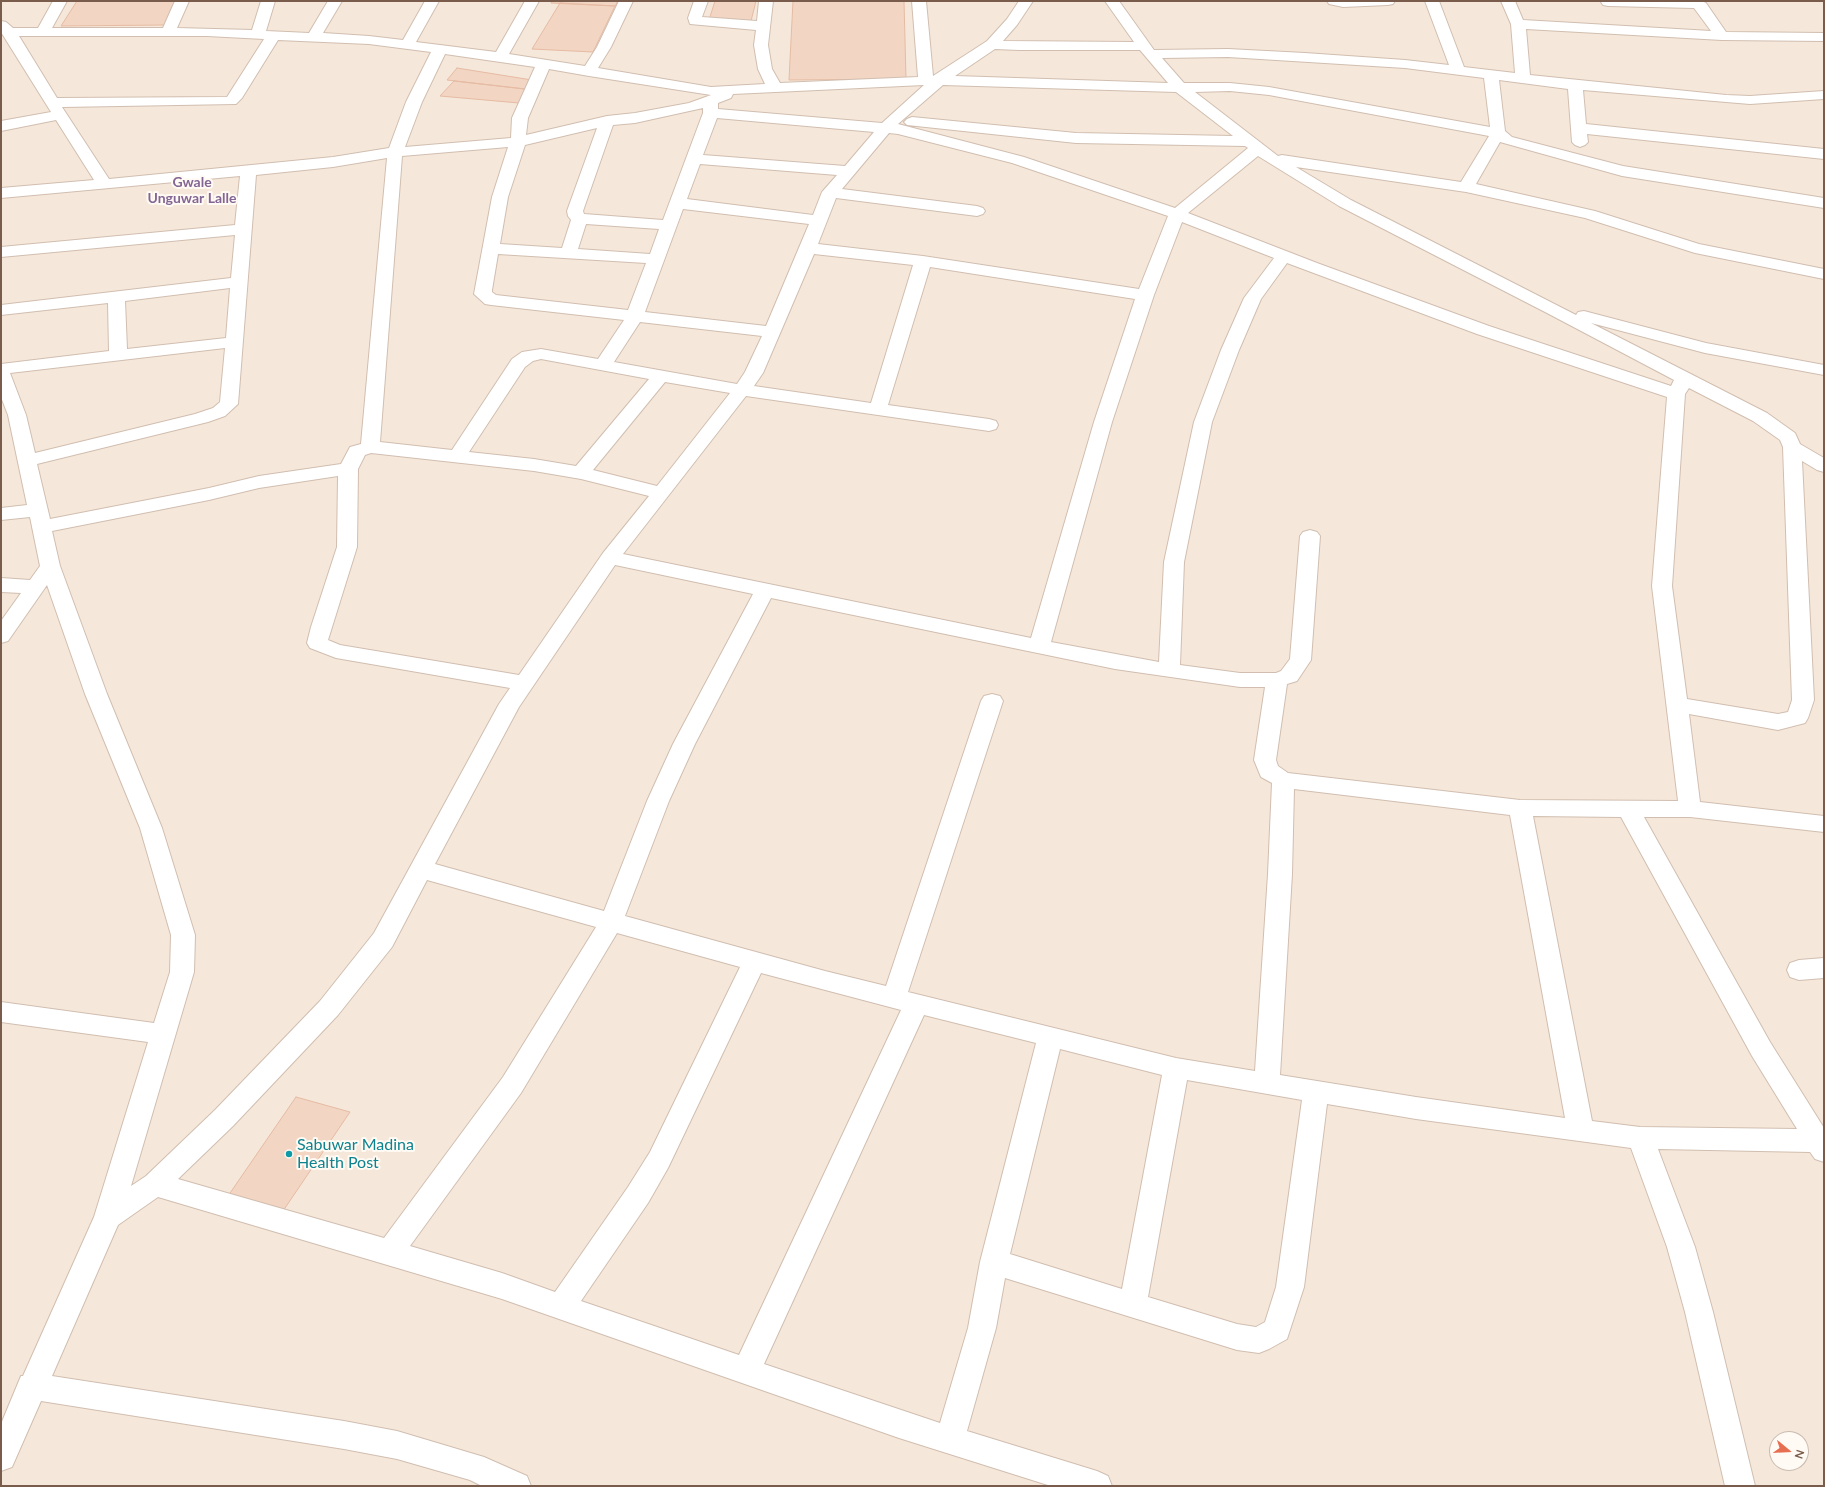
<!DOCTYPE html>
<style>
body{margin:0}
#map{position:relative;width:1825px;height:1487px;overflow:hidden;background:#fdf6ec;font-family:Lato,sans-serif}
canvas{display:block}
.frame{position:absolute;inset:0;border:2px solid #7a5c4d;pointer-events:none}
.north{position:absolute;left:1769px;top:1431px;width:40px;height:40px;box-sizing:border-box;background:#fffaf3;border:1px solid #cabbb1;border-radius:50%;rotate:108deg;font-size:11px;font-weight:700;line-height:16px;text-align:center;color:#7a5c4d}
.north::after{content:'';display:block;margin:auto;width:14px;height:18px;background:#e76f51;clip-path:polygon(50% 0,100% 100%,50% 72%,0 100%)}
</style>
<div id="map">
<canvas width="1825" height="1487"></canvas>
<div class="frame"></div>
<div class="north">N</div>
</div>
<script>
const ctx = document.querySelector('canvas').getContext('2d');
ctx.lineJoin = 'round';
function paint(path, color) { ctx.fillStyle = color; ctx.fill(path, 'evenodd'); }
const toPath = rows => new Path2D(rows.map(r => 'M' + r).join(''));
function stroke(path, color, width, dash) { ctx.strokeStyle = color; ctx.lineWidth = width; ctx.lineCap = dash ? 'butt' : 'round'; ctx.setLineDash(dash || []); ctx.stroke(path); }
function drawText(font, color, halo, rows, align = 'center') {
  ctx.font = font + ' Lato,sans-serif'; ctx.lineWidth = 4; ctx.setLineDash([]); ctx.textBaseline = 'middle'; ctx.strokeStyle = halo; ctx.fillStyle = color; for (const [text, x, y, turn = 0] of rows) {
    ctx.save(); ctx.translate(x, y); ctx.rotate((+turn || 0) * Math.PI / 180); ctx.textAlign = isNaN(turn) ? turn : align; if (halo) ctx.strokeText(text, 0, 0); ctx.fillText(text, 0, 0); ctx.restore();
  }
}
const residential = toPath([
 [1,1,1824,1,1824,1486,1,1486],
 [1777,1439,1801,1439,1801,1463,1777,1463]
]);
const building = toPath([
 [77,1,178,1,165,25,61,26,77,1],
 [552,1,618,1,615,6,551,3,552,1],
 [715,1,756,1,751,21,709,20,715,1],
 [793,1,904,1,906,79,789,80,793,1],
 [560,3,615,6,593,52,532,49,560,3],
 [457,68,532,80,525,89,447,80,457,68],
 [454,81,525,89,519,103,440,96,454,81],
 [296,1097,350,1112,283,1211,228,1196,296,1097]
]);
const minor = toPath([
 [53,1,67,1,52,28,163,28,175,1,189,1,177,28,252,30,261,1,275,1,266,31,309,33,328,1,342,1,323,33,369,36,403,40,425,1,439,1,416,42,496,52,525,1,539,1,509,54,585,66,597,47,619,1,633,1,611,47,598,68,711,87,765,84,758,69,754,45,756,30,690,24,688,18,694,1,708,1,702,17,757,21,759,1,773,1,768,45,772,69,780,83,918,77,912,1,926,1,933,76,987,41,1007,19,1019,1,1033,1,1017,25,1003,41,1134,42,1105,1,1119,1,1154,50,1228,49,1305,53,1405,60,1449,65,1425,1,1439,1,1464,67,1515,73,1511,24,1501,1,1515,1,1523,20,1711,31,1694,8,1608,6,1603,5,1601,2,1702,1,1706,3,1726,32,1824,33,1824,41,1722,40,1526,29,1530,75,1726,95,1750,96,1824,91,1824,99,1750,104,1583,90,1586,124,1824,149,1824,159,1587,134,1588,142,1585,145,1580,147,1575,145,1572,142,1568,89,1499,80,1505,131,1512,137,1623,166,1824,198,1824,208,1622,176,1500,142,1476,184,1595,211,1699,244,1824,269,1824,279,1695,253,1585,218,1466,192,1296,167,1351,200,1576,315,1578,312,1584,311,1706,343,1824,365,1824,375,1705,353,1591,323,1767,413,1795,433,1800,444,1824,458,1824,472,1817,470,1802,461,1814,700,1808,718,1805,723,1778,730,1689,714,1700,802,1824,816,1824,832,1690,817,1644,817,1770,1042,1824,1128,1824,1162,1815,1159,1810,1152,1658,1149,1695,1247,1713,1312,1755,1486,1725,1486,1685,1312,1667,1247,1631,1148,1416,1119,1327,1104,1304,1287,1287,1339,1269,1349,1259,1353,1237,1350,1005,1278,996,1328,967,1431,1097,1471,1108,1476,1112,1486,1051,1486,899,1438,502,1299,158,1197,118,1225,52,1376,344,1421,397,1431,484,1457,527,1476,531,1486,482,1486,470,1480,397,1459,344,1449,41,1401,12,1467,1,1471,1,1424,21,1376,23,1376,94,1217,148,1042,1,1022,1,1002,154,1023,170,972,171,935,140,828,85,694,47,585,8,641,1,643,1,621,21,593,1,592,1,578,30,580,40,566,30,517,1,520,1,508,27,505,8,415,1,397,1,364,109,351,108,303,1,315,1,305,231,278,235,235,1,257,1,247,235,225,240,176,1,198,1,188,94,180,56,120,1,131,1,121,51,112,1,32,1,21,6,22,13,28,38,28,53,1],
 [19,36,207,36,264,39,227,97,57,98,19,36],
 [278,40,369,44,431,52,406,102,389,148,333,157,109,179,62,107,236,104,242,98,278,40],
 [995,49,1019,50,1140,50,1168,83,955,76,995,49],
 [445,54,535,67,512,118,511,138,405,147,422,102,445,54],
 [1228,57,1405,68,1484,78,1490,127,1269,87,1230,83,1184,83,1162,58,1228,57],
 [549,69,589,76,711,95,689,103,635,113,607,116,526,135,528,118,549,69],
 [924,85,882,123,718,109,718,103,731,98,733,94,924,85],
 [943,85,1176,92,1233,136,1076,133,912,117,907,119,904,122,907,125,1076,143,1245,146,1248,148,1175,208,1024,157,898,124,943,85],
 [1230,91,1269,95,1489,136,1461,182,1282,155,1278,156,1195,92,1230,91],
 [703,108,703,113,663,220,584,214,583,211,613,125,635,123,703,108],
 [717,118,874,132,845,166,703,155,717,118],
 [597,128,567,211,568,216,571,220,562,248,500,244,508,197,525,145,597,128],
 [889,133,898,134,1012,163,1168,216,1139,289,923,256,818,244,836,198,977,216,983,214,985,211,983,208,977,206,842,189,889,133],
 [508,147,492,197,474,294,485,304,491,305,624,320,598,359,541,349,522,352,512,359,452,450,380,442,402,156,508,147],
 [1258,156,1339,206,1547,313,1674,380,1671,386,1489,326,1317,263,1188,213,1258,156],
 [387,158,361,444,350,447,341,464,259,476,209,488,50,519,37,464,208,422,225,416,238,404,256,175,333,167,387,158],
 [700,164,837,175,822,192,813,215,687,199,700,164],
 [683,209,809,224,766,326,645,312,683,209],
 [1182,222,1274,258,1244,298,1221,350,1194,422,1164,562,1159,662,1051,642,1112,422,1154,295,1182,222],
 [586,224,659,229,650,254,578,249,586,224],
 [498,254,646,263,628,310,496,295,492,292,492,290,498,254],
 [814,254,913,265,871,403,754,386,763,373,814,254],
 [1287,263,1477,334,1667,397,1652,586,1678,801,1520,800,1288,773,1278,766,1276,760,1287,684,1297,681,1311,660,1320,536,1317,532,1310,530,1303,532,1300,536,1290,659,1281,671,1276,673,1240,673,1180,665,1184,562,1212,422,1239,350,1261,299,1287,263],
 [930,267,1135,299,1094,422,1031,638,623,554,746,396,989,431,996,429,998,425,996,421,989,419,888,405,930,267],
 [230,288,226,338,127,349,125,301,230,288],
 [640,322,762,336,745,372,737,384,614,362,640,322],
 [225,348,220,402,213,408,195,414,35,453,26,415,10,373,225,348],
 [541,359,649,379,576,466,534,459,469,452,525,367,533,361,541,359],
 [665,382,730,393,657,486,593,470,665,382],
 [1689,388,1753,421,1780,440,1783,447,1792,700,1788,712,1778,714,1687,699,1672,586,1685,394,1689,388],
 [371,453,534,471,581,479,649,496,603,553,519,675,340,645,328,640,357,547,358,469,365,455,371,453],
 [338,476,337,547,311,627,307,643,310,648,336,658,510,688,499,704,374,933,320,1001,215,1110,146,1176,131,1186,194,972,195,935,162,828,107,694,60,566,52,531,209,500,259,488,338,476],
 [615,565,753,594,673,744,647,801,604,911,435,864,519,707,615,565],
 [771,598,1115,669,1240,687,1265,687,1254,760,1261,777,1272,783,1268,874,1255,1071,1176,1058,908,992,1003,701,1000,696,992,694,984,696,981,701,886,986,825,971,625,916,669,801,695,744,771,598],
 [1294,789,1510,815,1565,1118,1416,1097,1280,1075,1292,874,1294,789],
 [1533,816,1621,817,1752,1056,1797,1129,1640,1127,1592,1121,1533,816],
 [427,880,596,927,503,1077,384,1238,178,1179,233,1126,338,1015,392,947,427,880],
 [617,933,740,967,650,1152,628,1187,555,1292,502,1273,410,1246,521,1093,617,933],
 [761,973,901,1010,739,1355,581,1301,648,1203,668,1168,761,973],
 [924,1015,1036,1043,980,1262,968,1328,940,1423,764,1364,924,1015],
 [1060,1049,1162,1075,1122,1289,1010,1254,1060,1049],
 [1187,1080,1302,1100,1276,1287,1265,1322,1256,1327,1237,1324,1148,1297,1187,1080],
 [1327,1,1395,1,1393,4,1388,5,1343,7,1329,4,1327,1],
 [1824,958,1824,978,1799,980,1790,977,1787,970,1790,963,1799,960,1824,958]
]);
const markers = [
 [289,1154,4,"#0f9aa8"]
];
const farDistrictnames = [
 ["Gwale",192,182],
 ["Unguwar Lalle",192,198]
];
const nearCulturenames = [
 ["Sabuwar Madina",297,1145],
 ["Health Post",297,1163]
];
paint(residential, '#f5e8da');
paint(building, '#f3d5c3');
stroke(building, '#e6bba3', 1);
stroke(minor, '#d1beb0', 2);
paint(minor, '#fff');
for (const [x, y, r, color] of markers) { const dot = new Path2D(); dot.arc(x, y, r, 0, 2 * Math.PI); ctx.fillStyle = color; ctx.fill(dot); stroke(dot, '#fffaf3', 1.5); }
drawText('bold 14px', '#846695', '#fffaf3', farDistrictnames);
drawText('16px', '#0d838f', '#fffaf3', nearCulturenames, 'left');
</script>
